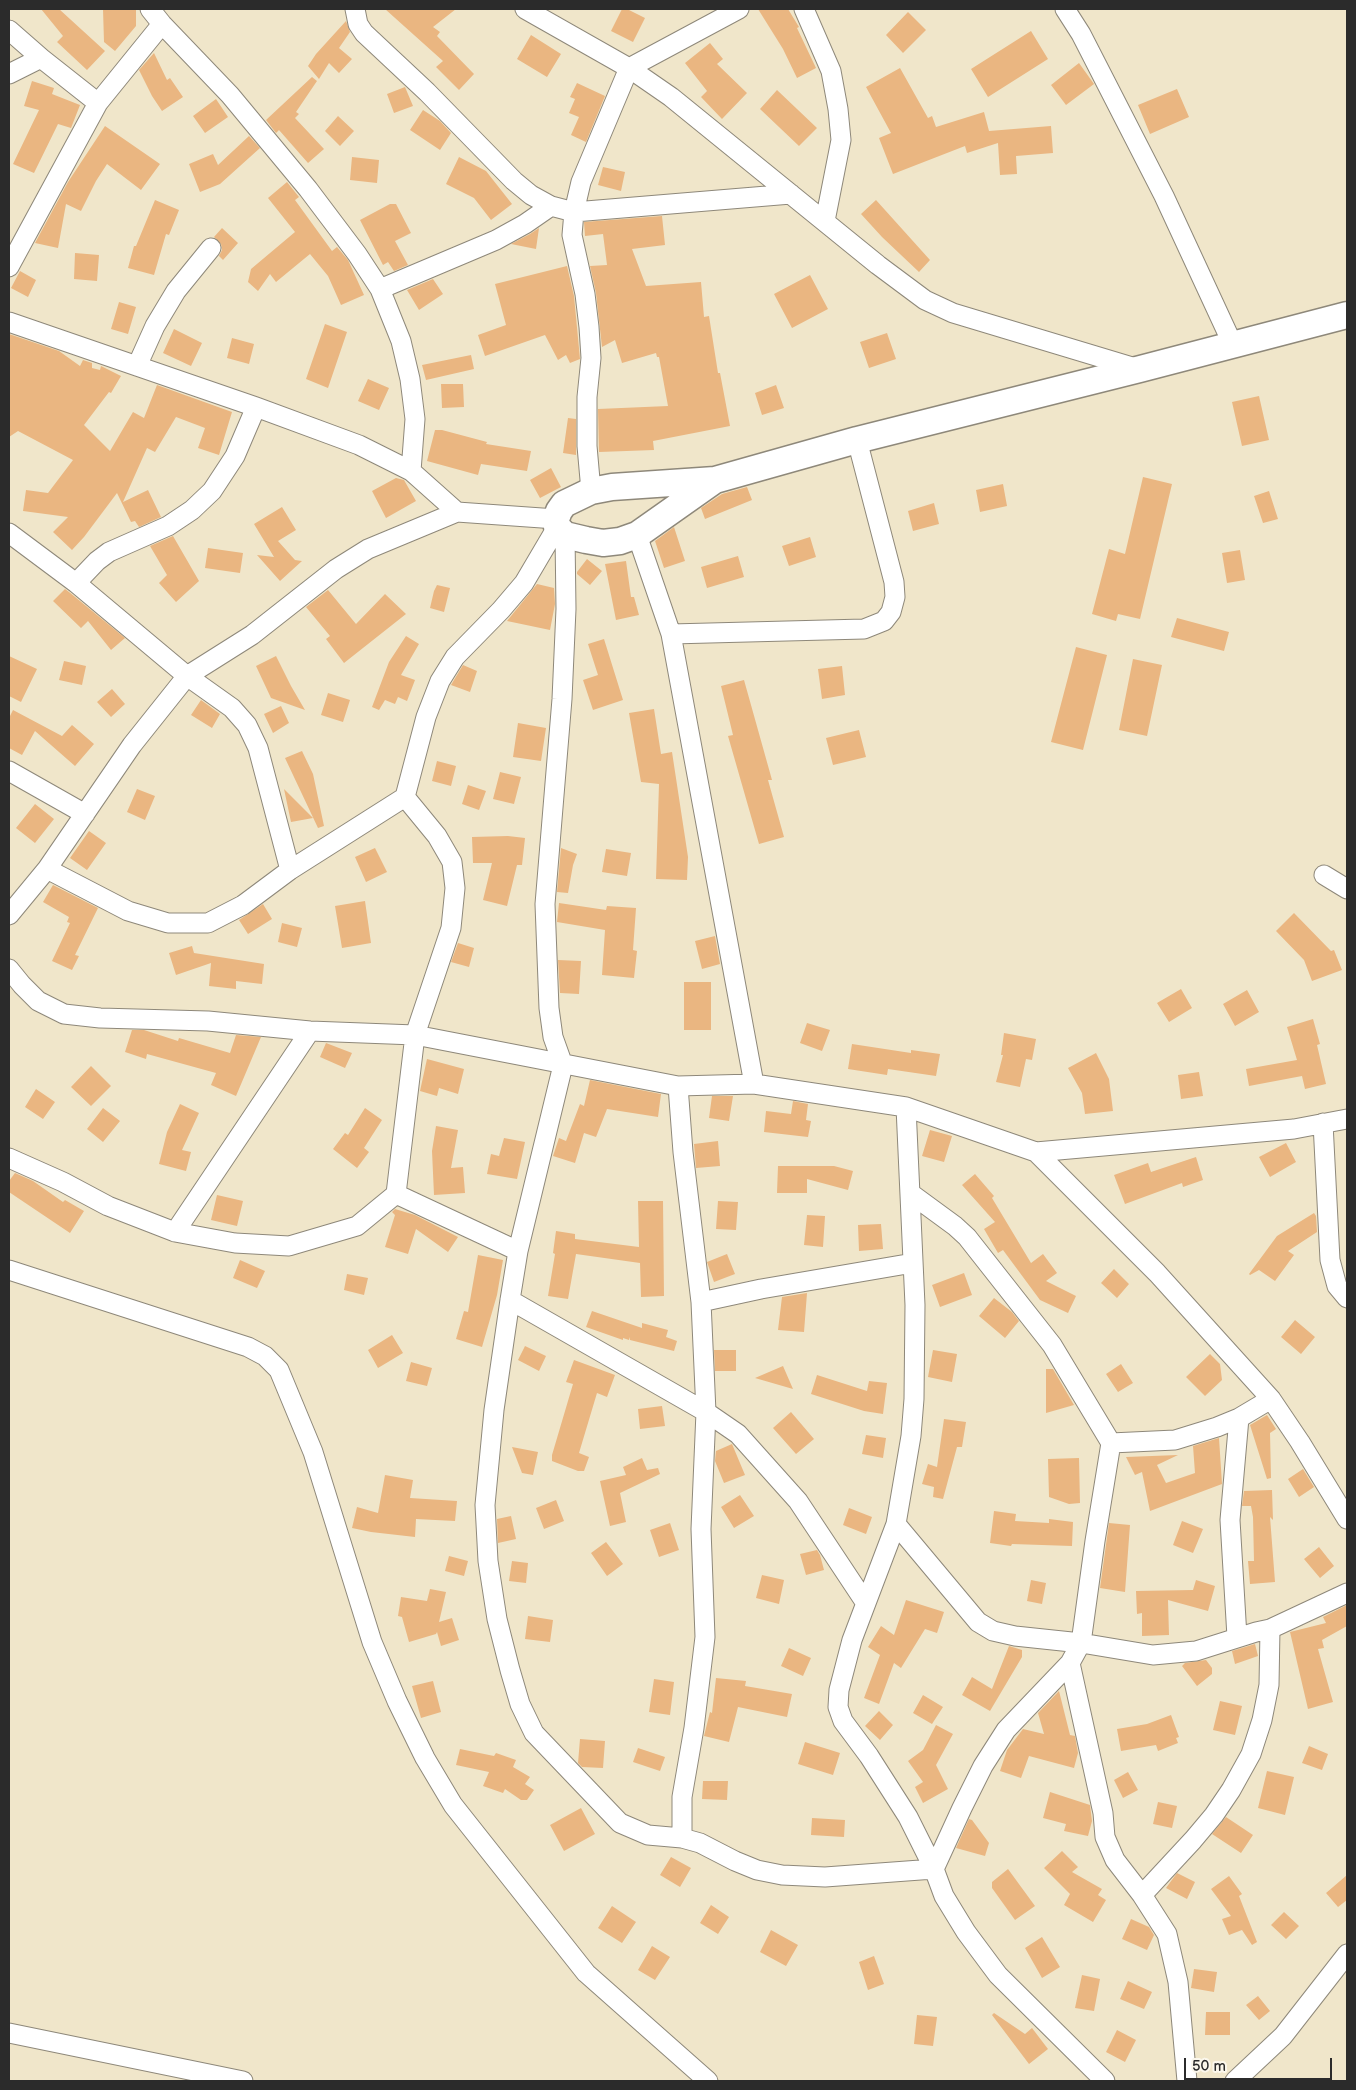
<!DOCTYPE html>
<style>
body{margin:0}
#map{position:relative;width:1356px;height:2090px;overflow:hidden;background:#f0e6ca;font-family:"Balsamiq Sans",sans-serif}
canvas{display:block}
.frame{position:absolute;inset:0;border:10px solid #2b2b2b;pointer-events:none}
.scale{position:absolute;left:1184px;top:2058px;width:148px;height:22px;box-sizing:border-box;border:2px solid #2b2b2b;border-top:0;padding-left:6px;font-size:15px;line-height:18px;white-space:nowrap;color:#2b2b2b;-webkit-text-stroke:4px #fbf7ec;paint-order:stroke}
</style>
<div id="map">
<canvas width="1356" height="2090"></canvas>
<div class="frame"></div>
<div class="scale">50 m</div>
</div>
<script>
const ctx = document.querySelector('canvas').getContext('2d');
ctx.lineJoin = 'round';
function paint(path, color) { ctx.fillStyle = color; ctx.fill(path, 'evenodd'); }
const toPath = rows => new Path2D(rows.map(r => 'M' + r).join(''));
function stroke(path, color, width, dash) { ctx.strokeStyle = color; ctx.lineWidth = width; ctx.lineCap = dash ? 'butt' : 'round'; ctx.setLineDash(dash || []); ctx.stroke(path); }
const building = toPath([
 [41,9,59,9,105,51,87,70,57,42,63,36],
 [103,9,136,9,136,26,115,51,104,42],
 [385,9,456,9,433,27,440,32,437,36,474,74,459,90,436,67,443,61],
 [622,9,627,9,645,18,633,42,611,31],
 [758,9,788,9,799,27,797,28,816,68,797,78,783,49],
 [908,12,926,30,903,53,886,35],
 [346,21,350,32,339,48,352,59,339,73,329,63,319,79,308,66,316,54],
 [1031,31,1048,59,988,97,971,69],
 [531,35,561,54,547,77,517,59],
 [710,43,723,59,717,64,747,93,722,119,701,97,707,91,685,63],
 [154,53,167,80,170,78,183,97,162,111,152,96,139,70],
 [1079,63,1094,84,1066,105,1051,85],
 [900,68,928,118,932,116,936,127,984,112,989,131,1051,126,1053,153,1016,156,1017,174,1000,175,998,143,967,153,965,146,893,174,879,138,891,133,866,87],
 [312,77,317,81,296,112,299,114,295,118,324,149,308,163,279,130,276,133,266,120],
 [32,81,54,88,52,94,80,105,71,128,58,124,34,173,13,164,39,110,24,106],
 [577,83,605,96,586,142,571,135,579,117,569,113,575,99,570,97],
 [405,87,413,106,394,113,387,94],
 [1177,89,1189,117,1150,134,1138,105],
 [777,90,817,128,799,146,760,109],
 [216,99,228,117,205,133,193,116],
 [423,110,440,121,451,133,440,150,410,130],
 [338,116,354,131,340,146,325,131],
 [105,126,160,164,141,190,107,164,96,181,81,211,66,204,58,248,35,243,68,182],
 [249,136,260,148,220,184,200,192,189,164,213,154,218,165],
 [352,157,379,160,377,183,350,180],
 [459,157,486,171,512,204,491,220,474,198,446,184],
 [603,167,625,172,621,191,598,185],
 [287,182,299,197,295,200,332,251,337,247,348,260,364,295,341,305,328,276,310,254,276,282,270,274,258,291,248,282,251,269,295,232,268,198],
 [155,200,179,210,169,235,166,234,154,275,128,268,134,246,136,246],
 [876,200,930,260,919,272,882,237,861,214],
 [390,204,396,204,411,233,395,241,408,265,394,271,388,262,383,265,360,220],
 [662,216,665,245,632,249,646,286,701,282,704,317,709,316,718,373,720,373,730,426,653,441,654,450,599,452,598,409,668,406,659,357,657,357,656,353,622,363,615,340,602,347,596,293,590,266,607,265,606,257,603,234,585,236,584,222],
 [222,228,238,243,223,260,219,256,222,250,221,244,214,237],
 [539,228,536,249,511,244,530,234],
 [75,253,99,255,97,281,74,279],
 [567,266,574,296,580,359,570,363,566,355,558,360,545,335,485,356,478,335,506,325,495,284],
 [20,271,36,280,28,297,11,288],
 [810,275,828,309,792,328,774,294],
 [433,279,443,294,419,310,407,290],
 [119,302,136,307,128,334,111,329],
 [325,324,347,332,328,388,306,379],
 [174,329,202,343,191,366,163,353],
 [887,333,896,359,869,368,860,342],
 [9,334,59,351,80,366,83,360,92,363,92,368,100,370,101,366,121,376,111,393,109,392,84,425,110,451,133,412,144,418,157,385,232,412,219,455,198,448,205,428,176,417,155,452,147,448,123,502,148,490,161,517,139,527,135,521,131,522,117,493,84,537,72,550,53,532,68,517,23,511,26,490,48,493,73,460,18,431,9,437],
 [232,338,254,344,249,364,227,358],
 [471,355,474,369,426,380,422,365],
 [368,379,389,388,379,410,358,401],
 [441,384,463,384,464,407,442,408],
 [776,385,784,408,762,415,755,393],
 [1259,396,1269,440,1242,446,1232,402],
 [568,418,576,419,576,455,563,453],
 [435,430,442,430,487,442,486,444,531,451,527,471,481,464,478,475,427,461],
 [551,468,561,487,540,498,530,480],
 [1143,477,1172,484,1140,619,1118,614,1116,621,1092,614,1109,549,1125,554],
 [396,478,404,480,416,501,386,518,372,491],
 [1003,484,1007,506,980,512,976,490],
 [747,487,752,500,705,519,701,508,722,494],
 [1269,491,1278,519,1263,523,1254,496],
 [934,503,939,524,913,531,908,511],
 [282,507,296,530,278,541,295,560,302,561,280,581,257,555,274,557,254,524],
 [674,527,685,561,664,568,655,541],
 [173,536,199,581,176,602,159,583,167,575,150,546],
 [810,537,816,557,789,566,782,546],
 [208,548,243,553,240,573,205,568],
 [1240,550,1245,580,1227,583,1222,553],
 [738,556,744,577,707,588,701,567],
 [587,559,602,571,590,585,577,574,577,572],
 [626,561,631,597,634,597,639,615,616,620,605,564],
 [537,584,554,588,555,604,550,630,507,621],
 [437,585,450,588,444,612,430,608,434,591],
 [65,589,69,592,125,638,111,650,88,621,81,628,53,601],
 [328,590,356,624,385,594,406,614,344,663,326,639,330,636,306,607],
 [1177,618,1229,632,1224,651,1171,637],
 [406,636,419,644,401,675,415,680,407,701,398,697,395,704,385,700,379,710,372,707,389,662],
 [604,639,623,700,593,710,583,680,598,675,588,644],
 [1076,647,1107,655,1083,750,1051,742],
 [9,656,37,669,21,702,9,696],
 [276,656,291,686,305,710,271,698,256,666],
 [1133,659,1162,665,1147,736,1119,730],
 [64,661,86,666,82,685,59,680],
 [463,665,477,671,470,692,451,685],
 [842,666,845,695,822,699,818,669],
 [744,680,772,780,768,780,784,837,759,844,728,736,733,735,721,686],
 [112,689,125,704,111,717,97,702],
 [328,693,350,700,343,722,321,715],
 [201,700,220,714,212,728,191,715],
 [281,706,289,723,273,733,264,714],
 [654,709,661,754,672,752,688,857,687,880,656,879,659,784,641,782,629,713],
 [13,710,62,736,72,725,94,744,75,766,35,731,22,755,9,748,9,718],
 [518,723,546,728,541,761,513,757],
 [859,730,866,757,833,765,826,738],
 [302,751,313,774,324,826,318,828,285,758],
 [437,761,456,766,451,786,432,781],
 [500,772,521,777,514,804,493,799],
 [468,785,486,791,479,810,462,804],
 [137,789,155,796,145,820,127,812],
 [284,789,313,818,291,822],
 [35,804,54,819,35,843,16,828],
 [89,831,106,843,87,870,70,858],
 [508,836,525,838,522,865,517,865,507,906,483,900,492,863,473,863,472,837],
 [375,848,387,872,366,882,355,857],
 [561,848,577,854,573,865,568,893,557,892],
 [606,849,631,853,627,876,602,872],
 [53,885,98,908,75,955,79,956,72,970,52,961,70,923,67,922,69,917,43,902],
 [365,901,371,943,342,948,335,906],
 [559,903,606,910,607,906,636,908,633,950,637,951,634,978,602,975,605,930,557,922],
 [263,904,272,919,248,934,239,920],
 [1294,913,1331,951,1334,950,1342,970,1312,981,1304,960,1276,931],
 [282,923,302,928,297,947,278,942],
 [715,936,720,964,702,969,695,941],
 [458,943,474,948,469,967,451,962],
 [192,946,194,953,264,964,262,984,236,981,236,989,209,986,211,963,176,975,169,953],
 [558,960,581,961,579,994,560,993],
 [684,982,711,982,711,1030,684,1030],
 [1181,989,1192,1008,1169,1022,1157,1003],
 [1247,990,1259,1012,1235,1026,1223,1004],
 [1313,1019,1320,1044,1317,1045,1326,1084,1305,1089,1302,1076,1249,1086,1246,1069,1297,1060,1287,1027],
 [807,1023,830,1030,822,1051,800,1043],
 [132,1030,144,1030,178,1041,179,1038,230,1053,236,1035,261,1037,236,1096,211,1085,216,1073,147,1054,146,1059,125,1052],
 [1004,1033,1036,1039,1032,1060,1026,1059,1020,1087,996,1082,1003,1055,1001,1055],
 [326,1043,352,1053,345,1068,320,1057],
 [852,1044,911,1053,911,1050,940,1054,936,1076,888,1069,887,1075,848,1069],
 [1096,1053,1109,1079,1113,1111,1085,1114,1082,1093,1068,1068],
 [427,1059,464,1069,458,1094,439,1088,437,1096,420,1091],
 [91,1066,111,1086,91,1106,71,1087],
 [1199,1072,1203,1096,1181,1099,1178,1075],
 [590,1080,661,1094,658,1117,607,1109,596,1137,584,1133,575,1163,553,1156,559,1138,566,1141,580,1104,584,1106],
 [36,1089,55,1102,43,1119,25,1107],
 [712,1096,733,1096,729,1121,709,1118],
 [793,1101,808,1104,806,1120,811,1121,808,1137,764,1132,766,1111,791,1114],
 [180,1104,199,1113,182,1150,191,1152,186,1171,159,1164,167,1132],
 [103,1108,120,1121,103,1142,87,1129],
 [365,1108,382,1120,364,1148,369,1152,357,1168,333,1149,345,1133,348,1135],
 [436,1126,458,1130,451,1168,463,1167,465,1193,434,1195,432,1151],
 [930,1130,952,1136,944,1162,922,1156],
 [504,1138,525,1142,517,1179,487,1174,491,1154,499,1156],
 [718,1141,720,1166,696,1168,694,1144],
 [1286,1143,1296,1162,1270,1177,1259,1157],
 [1196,1157,1203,1180,1183,1187,1182,1183,1125,1204,1114,1175,1148,1163,1151,1172],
 [778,1166,834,1166,853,1171,848,1190,807,1179,807,1193,777,1193],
 [15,1173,33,1181,63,1202,65,1200,84,1211,70,1233,9,1192,9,1181],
 [975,1174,994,1196,992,1198,1031,1263,1043,1254,1057,1273,1046,1281,1076,1296,1068,1313,1040,1300,1003,1250,998,1253,984,1229,995,1222,962,1185],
 [217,1195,243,1201,237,1226,211,1220],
 [638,1201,663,1201,664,1296,641,1297,640,1263,576,1254,568,1299,548,1296,555,1254,553,1253,556,1231,575,1234,575,1239,639,1247],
 [718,1201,738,1202,736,1230,716,1229],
 [395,1209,415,1215,458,1237,448,1252,416,1229,408,1254,385,1247,395,1215,392,1212],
 [1314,1213,1316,1216,1317,1232,1288,1251,1294,1255,1275,1281,1259,1270,1250,1275,1249,1274,1277,1236],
 [807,1215,825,1216,823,1247,804,1245],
 [881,1224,883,1249,859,1251,858,1225],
 [727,1254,735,1274,714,1282,707,1262],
 [478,1255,503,1260,497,1295,482,1347,456,1339,464,1311,468,1312],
 [240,1260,265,1271,257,1288,233,1278],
 [1114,1269,1129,1284,1117,1298,1101,1283],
 [964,1273,972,1295,940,1307,932,1285],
 [347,1274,368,1278,364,1295,344,1290],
 [807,1293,804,1332,778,1330,782,1297],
 [994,1298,1012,1312,1019,1321,1005,1338,979,1316],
 [592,1311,642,1328,642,1323,668,1330,666,1337,677,1341,674,1351,630,1340,630,1337,629,1340,623,1338,623,1340,586,1327],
 [1295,1320,1315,1337,1301,1354,1281,1337],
 [392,1335,403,1353,378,1368,368,1350],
 [525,1346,546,1356,539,1371,518,1360],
 [714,1350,736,1350,736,1371,715,1371],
 [933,1350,957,1354,952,1382,928,1377],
 [1210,1354,1220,1364,1222,1380,1205,1396,1186,1377],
 [574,1360,615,1375,607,1397,597,1393,579,1453,589,1457,584,1471,578,1471,552,1461,552,1455,573,1384,566,1382],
 [411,1362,432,1368,427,1386,406,1381],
 [1121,1364,1133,1383,1118,1392,1106,1374],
 [783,1366,793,1389,755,1378],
 [1046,1369,1053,1369,1074,1405,1046,1413],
 [817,1375,867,1391,869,1381,887,1383,883,1414,864,1411,811,1394],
 [662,1406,665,1426,640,1429,638,1409],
 [791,1412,814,1439,796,1454,773,1428],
 [1267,1415,1276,1429,1270,1433,1271,1478,1267,1479,1250,1425],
 [944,1419,966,1422,962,1447,957,1447,943,1499,933,1497,934,1487,922,1484,928,1464,937,1467],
 [866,1435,886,1438,883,1458,862,1454],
 [1219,1438,1222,1484,1150,1511,1142,1472,1135,1475,1126,1457,1178,1455,1157,1465,1166,1483,1195,1473,1193,1446],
 [732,1444,745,1475,724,1483,715,1461,716,1451],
 [512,1447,538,1452,533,1475,522,1473],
 [642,1458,647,1470,658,1468,660,1474,620,1493,626,1522,610,1526,600,1481,626,1475,623,1467],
 [1079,1458,1080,1503,1069,1504,1049,1497,1048,1459],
 [1303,1469,1314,1487,1299,1497,1288,1479],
 [385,1475,413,1480,410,1498,457,1501,455,1521,416,1519,415,1537,371,1532,352,1528,357,1507,378,1513],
 [1272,1490,1273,1520,1270,1517,1275,1582,1250,1584,1248,1561,1254,1561,1253,1517,1251,1506,1242,1506,1244,1491],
 [740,1495,754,1516,734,1528,721,1507],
 [556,1500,564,1521,544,1529,536,1508],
 [849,1508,872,1517,866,1534,843,1525],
 [994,1511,1016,1514,1015,1521,1049,1523,1049,1519,1073,1522,1072,1546,1012,1544,1011,1546,990,1543],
 [511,1516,516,1539,498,1543,497,1519],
 [1182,1521,1203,1529,1193,1553,1173,1545],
 [670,1523,679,1550,659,1557,650,1530],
 [1109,1523,1130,1525,1125,1592,1100,1588],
 [606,1542,623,1564,607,1576,591,1553],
 [1319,1547,1334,1566,1320,1578,1304,1559],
 [817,1550,820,1555,824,1570,806,1575,800,1554],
 [449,1556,468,1561,464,1576,445,1571],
 [512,1561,528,1563,526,1583,509,1581],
 [762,1575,784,1580,779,1604,756,1598],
 [1031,1580,1046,1583,1042,1604,1027,1601],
 [1196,1580,1215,1586,1208,1611,1168,1600,1169,1635,1142,1636,1142,1613,1137,1614,1136,1591,1193,1590],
 [430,1589,446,1592,439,1622,452,1618,459,1640,441,1646,437,1632,436,1634,409,1642,402,1617,398,1616,401,1597,427,1601],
 [906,1600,944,1612,937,1633,925,1629,901,1668,894,1663,879,1704,864,1698,880,1655,868,1647,881,1626,894,1635],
 [1347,1605,1347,1626,1322,1640,1324,1648,1318,1649,1333,1702,1308,1709,1290,1632,1326,1623,1323,1617],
 [528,1616,553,1620,550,1642,525,1639],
 [1255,1644,1258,1656,1235,1664,1232,1651],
 [1009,1646,1022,1650,1022,1657,990,1711,962,1695,972,1677,992,1689],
 [789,1648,811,1658,803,1676,781,1666],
 [1206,1660,1212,1668,1212,1674,1197,1686,1182,1666,1185,1663],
 [716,1678,746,1681,745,1686,792,1694,787,1717,738,1707,729,1742,704,1736,710,1712,712,1713],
 [654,1679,674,1682,670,1715,649,1712],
 [433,1681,441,1712,421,1718,412,1686],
 [1059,1691,1070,1735,1075,1736,1078,1753,1074,1768,1029,1756,1021,1778,1000,1771,1007,1750,1023,1729,1044,1734,1038,1713],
 [923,1695,943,1707,932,1724,913,1713],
 [1220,1701,1242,1706,1235,1735,1213,1730],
 [879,1711,893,1725,880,1740,865,1726],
 [1171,1715,1179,1737,1176,1738,1178,1743,1158,1751,1156,1745,1121,1751,1117,1729,1147,1724],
 [936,1725,953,1734,936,1765,948,1789,923,1803,915,1787,923,1782,908,1761,923,1750],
 [580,1739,605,1741,603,1768,582,1767,578,1763],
 [805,1742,840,1753,833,1775,798,1764],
 [1309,1746,1328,1754,1322,1770,1302,1763],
 [638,1748,665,1757,660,1771,633,1762],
 [460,1749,494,1756,496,1753,516,1760,513,1767,530,1777,525,1784,534,1790,527,1800,521,1800,505,1789,503,1793,483,1786,489,1772,456,1765],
 [1267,1771,1294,1777,1285,1815,1258,1808],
 [1128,1772,1138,1790,1123,1798,1114,1780],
 [703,1781,728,1781,727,1800,702,1799],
 [1050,1792,1090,1805,1092,1821,1088,1836,1064,1831,1066,1824,1043,1818],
 [1158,1802,1177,1806,1172,1828,1153,1824],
 [581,1808,595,1834,564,1851,550,1825],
 [1226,1817,1253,1835,1241,1853,1212,1834],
 [812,1818,845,1820,844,1837,811,1835],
 [969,1819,972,1820,989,1843,985,1856,956,1848],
 [1062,1851,1078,1867,1072,1872,1102,1889,1098,1895,1106,1900,1093,1922,1064,1905,1070,1894,1044,1868],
 [671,1857,691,1868,680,1887,660,1875],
 [1008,1869,1035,1906,1015,1920,992,1888,992,1882],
 [1177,1873,1195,1882,1187,1899,1166,1888],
 [1347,1875,1347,1900,1338,1907,1326,1893],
 [1229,1876,1242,1894,1239,1896,1257,1942,1252,1945,1242,1930,1229,1935,1222,1919,1231,1916,1211,1889],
 [711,1905,729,1917,718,1934,700,1923],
 [612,1906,636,1922,622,1943,598,1928],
 [1284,1912,1299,1926,1286,1939,1271,1925],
 [1131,1919,1149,1927,1154,1935,1147,1950,1122,1939],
 [771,1930,798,1945,786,1966,760,1952],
 [1042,1937,1060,1967,1042,1978,1025,1948],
 [652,1946,670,1957,655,1980,638,1970],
 [874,1956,884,1984,868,1990,859,1962],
 [1194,1969,1217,1972,1214,1992,1191,1988],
 [1082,1975,1100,1979,1094,2011,1075,2008],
 [1128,1981,1152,1992,1144,2009,1120,1999],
 [1258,1996,1270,2011,1259,2020,1246,2005],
 [1206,2012,1230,2012,1230,2035,1205,2035],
 [994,2013,1025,2034,1032,2028,1048,2049,1029,2064,992,2015],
 [917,2015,937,2017,933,2046,914,2044],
 [1117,2030,1136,2040,1125,2062,1106,2052]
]);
const street = toPath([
 [150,9,162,24,230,95,308,189,357,254,380,289,401,341,410,379,415,419,411,471],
 [355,9,358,24,364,33,427,92,514,181,531,195,551,206,574,212,791,194],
 [525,9,629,68,671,97,878,265,925,300,953,313,1139,369],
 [804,9,831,71,838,109,841,140,825,221],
 [1065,9,1081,34,1164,196,1233,345],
 [9,30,41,58,98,103],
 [9,74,41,58],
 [9,267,98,103,162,24],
 [380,289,496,240,525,224,551,206],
 [9,322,256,407,359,445,411,471,457,512,556,519],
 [137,366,155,326,176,291,211,248],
 [591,491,587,446,587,397,591,358,589,327,585,294,572,235,574,212,581,182,629,68,739,9],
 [9,533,76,583,187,676,232,708,247,725,258,748,290,870],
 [565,535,566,609,562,699,545,904,549,1008,553,1037,563,1065,518,1251,510,1300,494,1410,485,1505,488,1561,497,1619,510,1670,520,1704,534,1733,620,1823,648,1835,682,1838,682,1797,694,1728,705,1637,701,1529,706,1412,701,1302,683,1152,678,1086],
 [637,535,671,634,754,1084],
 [76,583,97,561,109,552,168,526,192,510,212,491,235,456,256,407],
 [671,634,864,629,884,621,891,612,895,597,894,582,857,440],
 [9,771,85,814],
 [47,869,132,745,187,676,252,635,336,569,368,549,457,512],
 [1324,875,1347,889],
 [9,915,47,869,128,911,168,923,208,923,243,905,290,870,405,797],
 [9,969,22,985,38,1001,64,1014,100,1018,208,1021,310,1031,415,1035,678,1086,754,1084,906,1107,1036,1152,1157,1273,1271,1399,1300,1442,1347,1519],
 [906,1107,915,1305,914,1399,911,1436,896,1524,852,1640,839,1690,838,1707,843,1721,869,1756,908,1817,934,1869,944,1896,966,1932,998,1975,1105,2081],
 [1323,1123,1330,1260,1337,1286,1347,1298],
 [1036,1152,1294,1129,1347,1119],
 [9,1158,63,1182,108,1206,175,1232,235,1243,289,1246,357,1226,396,1194],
 [910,1193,955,1226,967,1237,1052,1345,1111,1443,1095,1541,1081,1643,1153,1655,1196,1651,1256,1632,1270,1629,1347,1593],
 [175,1232,310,1031],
 [518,1251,396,1194,415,1035,451,928,455,888,452,862,437,836,405,797,426,717,440,681,455,657,501,610,524,583,557,527],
 [9,1270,248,1347,265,1356,279,1370,313,1452,372,1642,397,1701,425,1758,453,1805,586,1973,708,2081],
 [510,1300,706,1412,738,1434,798,1501,865,1602],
 [701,1302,761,1289,913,1263],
 [1111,1443,1175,1440,1217,1427,1239,1418,1271,1399],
 [896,1524,978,1622,993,1631,1015,1636,1081,1643,1070,1663,1103,1813,1105,1837,1115,1860,1142,1895,1167,1934,1178,1982,1187,2081],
 [1237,1637,1230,1520,1239,1418],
 [682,1838,700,1843,735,1861,757,1870,782,1875,825,1877,934,1869,962,1808,983,1766,1006,1730,1070,1663],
 [1142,1895,1193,1840,1214,1815,1231,1790,1251,1754,1262,1720,1269,1685,1270,1629],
 [9,2033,243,2081],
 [1235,2081,1283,2036,1347,1954]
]);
const secondary = toPath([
 [715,480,637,535,620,541,603,543,586,540,565,535,557,527,556,519,559,511,564,504,591,491,612,487,715,480,857,440,1140,369,1347,315]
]);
paint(building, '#eab681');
stroke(street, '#8e887a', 21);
stroke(secondary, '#8e887a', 29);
stroke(street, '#fff', 19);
stroke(secondary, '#fff', 26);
</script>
